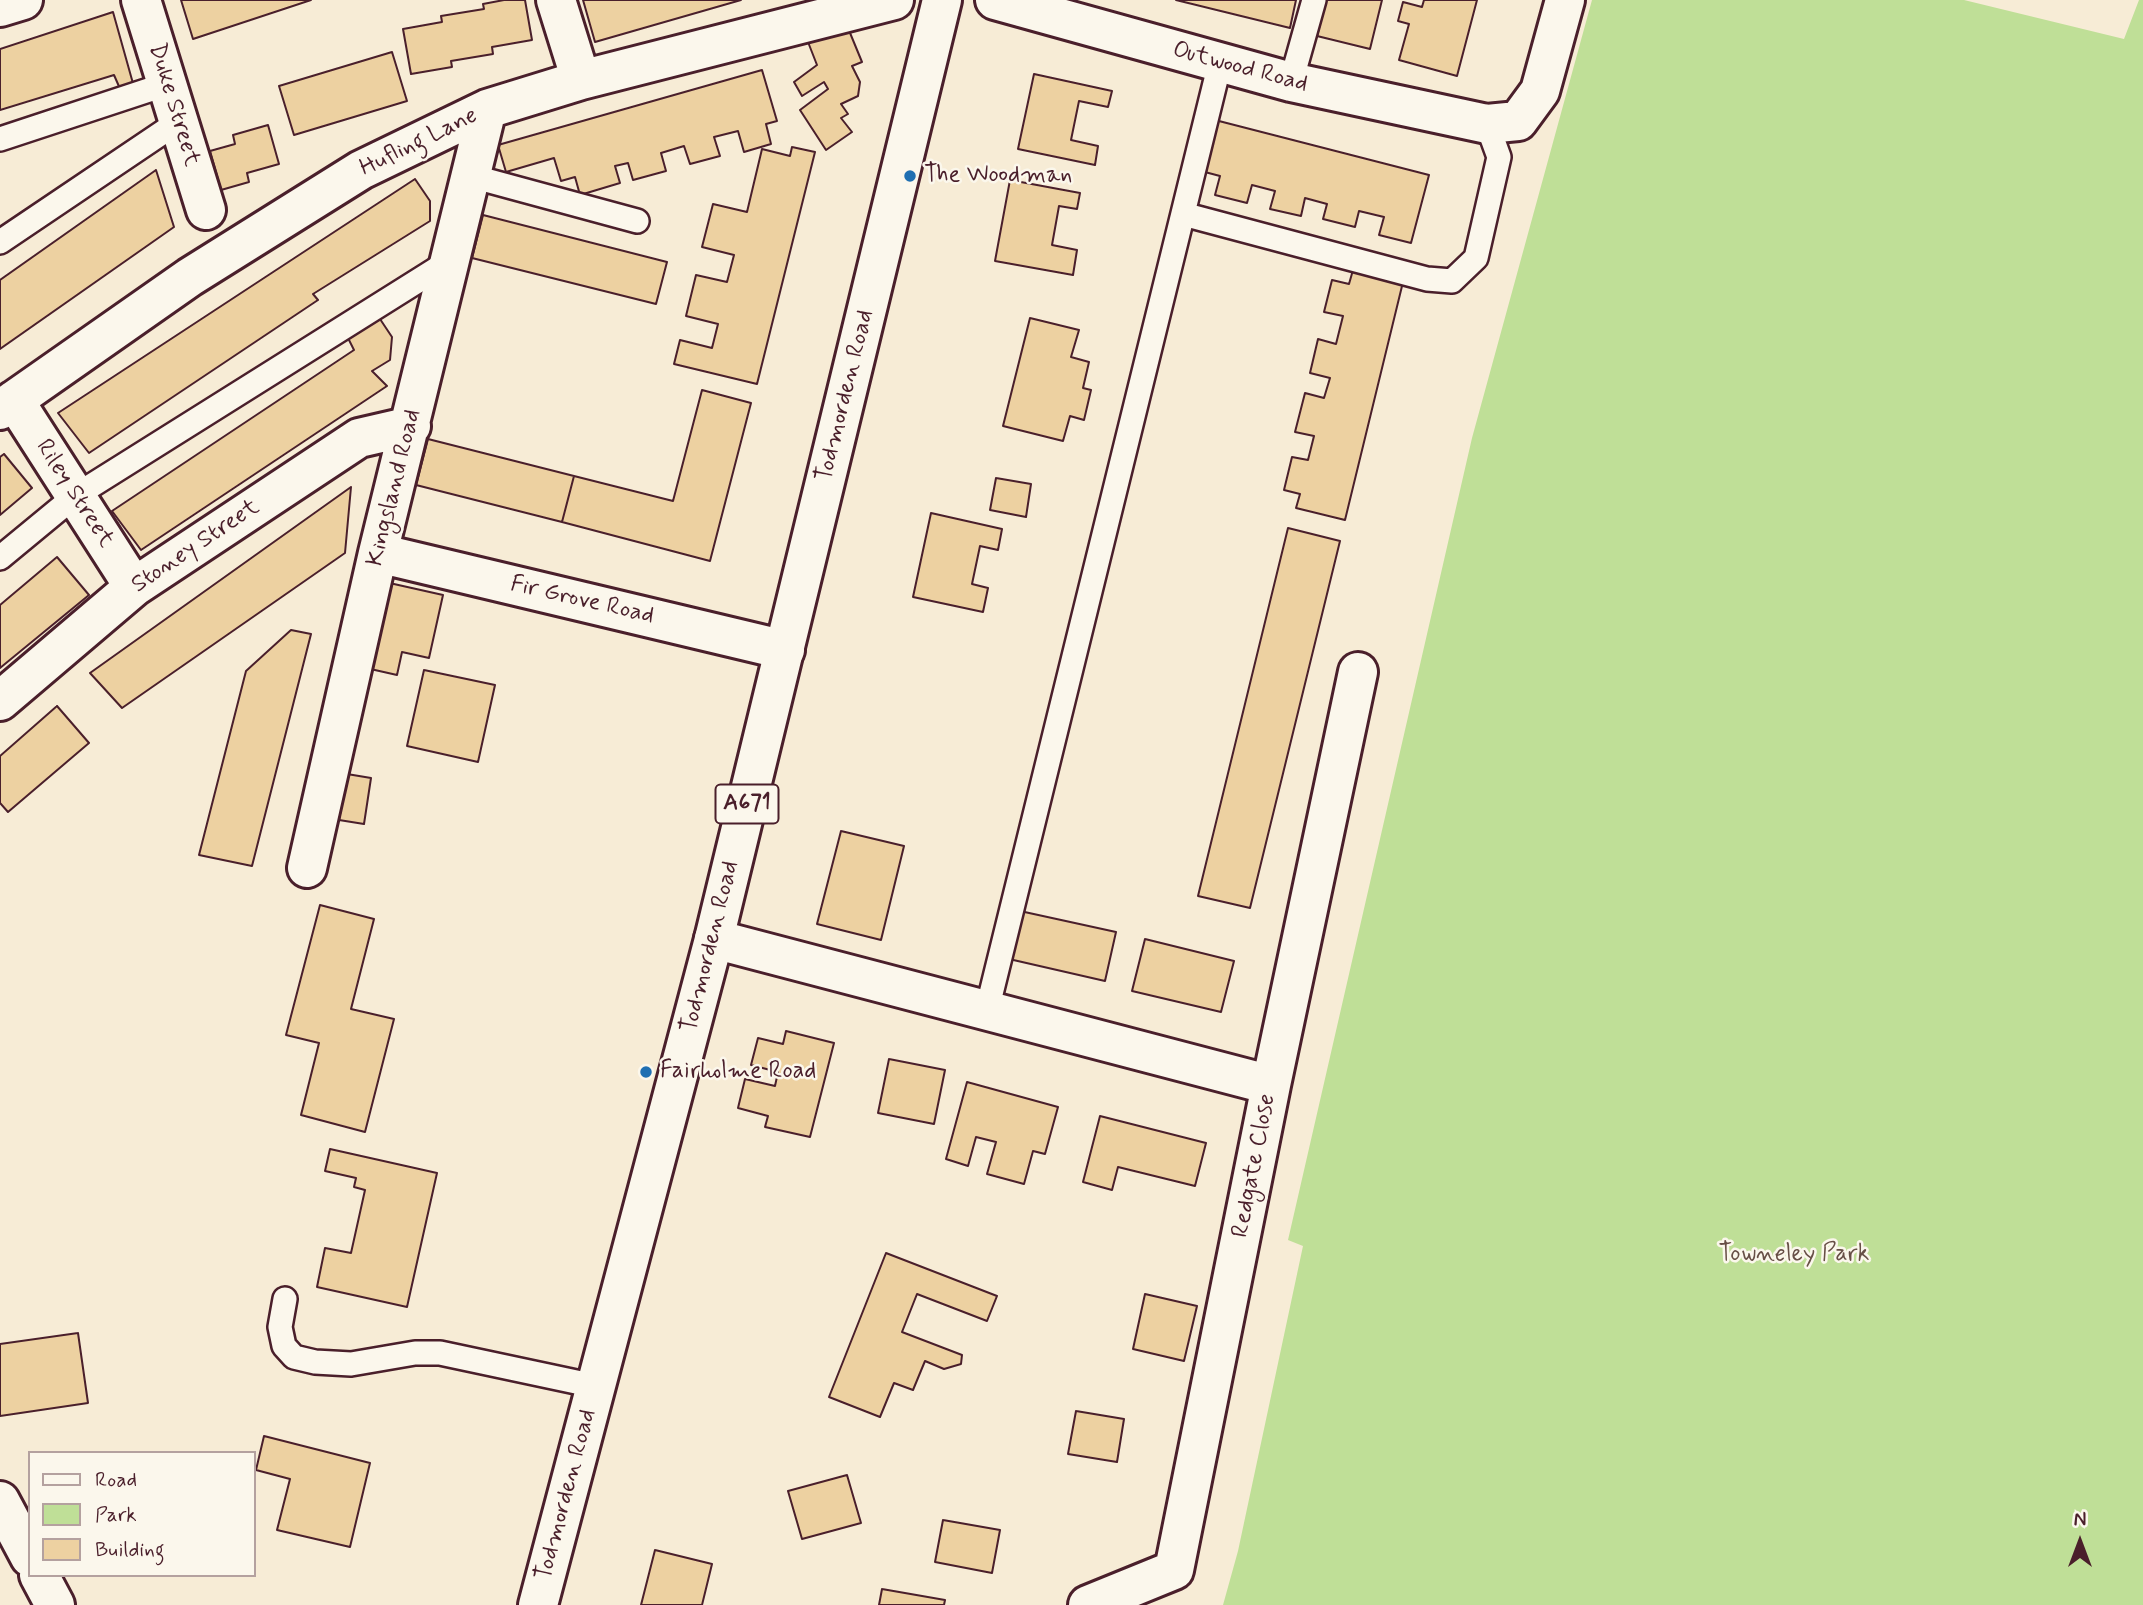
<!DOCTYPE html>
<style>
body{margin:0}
#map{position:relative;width:2143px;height:1605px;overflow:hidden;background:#f7ecd6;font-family:Mynerve,sans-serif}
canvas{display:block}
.legend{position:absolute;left:28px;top:1451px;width:228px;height:126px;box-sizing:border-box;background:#fbf7ec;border:2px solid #b4a19f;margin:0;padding:9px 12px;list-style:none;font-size:21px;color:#4a1f2b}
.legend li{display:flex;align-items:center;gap:14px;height:35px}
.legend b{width:35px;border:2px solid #b4a19f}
.north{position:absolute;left:2045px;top:1507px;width:70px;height:70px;-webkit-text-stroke:5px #fbf7ec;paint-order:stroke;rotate:0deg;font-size:19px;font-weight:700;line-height:28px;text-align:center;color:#4a1f2b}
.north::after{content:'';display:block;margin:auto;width:24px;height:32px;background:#4a1f2b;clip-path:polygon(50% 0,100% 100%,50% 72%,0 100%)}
</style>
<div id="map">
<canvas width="2143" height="1605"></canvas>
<ul class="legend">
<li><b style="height:9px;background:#fbf7ec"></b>Road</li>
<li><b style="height:19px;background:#bfdf97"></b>Park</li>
<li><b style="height:19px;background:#edd1a1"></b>Building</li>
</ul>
<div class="north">N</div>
</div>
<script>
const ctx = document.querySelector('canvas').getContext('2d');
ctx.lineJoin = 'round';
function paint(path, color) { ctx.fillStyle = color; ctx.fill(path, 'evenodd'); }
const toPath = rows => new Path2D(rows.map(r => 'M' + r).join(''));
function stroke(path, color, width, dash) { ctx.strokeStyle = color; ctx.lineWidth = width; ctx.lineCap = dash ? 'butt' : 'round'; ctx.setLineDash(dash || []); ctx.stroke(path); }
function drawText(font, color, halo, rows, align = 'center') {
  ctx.font = font + ' Mynerve,sans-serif'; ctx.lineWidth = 5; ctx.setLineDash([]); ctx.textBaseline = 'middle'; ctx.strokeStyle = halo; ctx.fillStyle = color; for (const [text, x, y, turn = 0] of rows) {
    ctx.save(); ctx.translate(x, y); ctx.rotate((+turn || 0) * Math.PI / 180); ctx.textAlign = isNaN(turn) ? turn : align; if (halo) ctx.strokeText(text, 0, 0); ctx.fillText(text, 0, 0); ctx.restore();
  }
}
const green = toPath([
 [1592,0,1964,0,2124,39,2139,0,2143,0,2143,1605,1223,1605,1238,1551,1303,1246,1288,1240,1472,438]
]);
const building = toPath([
 [181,0,311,0,193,39,181,0],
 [504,0,525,0,532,40,492,47,493,54,451,61,452,67,411,74,403,29,442,22,441,16,484,9,483,4,504,0],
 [583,0,741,0,595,42,583,0],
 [1176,0,1296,0,1290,28,1176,0],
 [1326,0,1382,0,1370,49,1317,36,1326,0],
 [1424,0,1477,0,1457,76,1399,60,1409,24,1398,21,1403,2,1422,7,1424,0],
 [113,12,134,87,121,91,114,75,0,110,0,49,113,12],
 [848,28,862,62,852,66,860,82,858,96,841,104,848,114,841,118,852,132,826,150,800,110,828,89,824,82,802,96,794,82,817,65,808,42,848,28],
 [392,52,407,101,294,135,279,86,392,52],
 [762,70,777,121,766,124,771,144,744,152,738,131,714,137,720,156,690,164,684,146,661,153,666,171,633,180,628,163,615,166,620,183,580,195,575,177,561,181,554,158,506,172,498,145,762,70],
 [1034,74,1112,91,1108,107,1079,101,1071,140,1098,146,1095,165,1018,149,1034,74],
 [1215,120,1429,175,1411,243,1379,235,1384,217,1359,211,1355,227,1323,219,1327,204,1305,198,1301,216,1270,209,1275,191,1252,185,1247,203,1215,195,1220,176,1201,171,1215,120],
 [268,125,279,164,247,173,249,182,221,190,210,151,235,144,233,135,268,125],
 [792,147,815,152,757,384,674,364,680,340,712,348,718,324,686,316,696,275,727,282,734,255,702,247,713,204,747,212,762,149,790,156,792,147],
 [156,170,174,227,0,349,0,280,156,170],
 [415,179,430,201,430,221,313,294,318,300,89,453,58,413,415,179],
 [1010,180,1080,193,1077,209,1059,206,1052,245,1077,250,1073,275,995,261,1010,180],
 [483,215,667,262,656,304,472,258,483,215],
 [1353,270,1403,282,1345,520,1296,508,1300,494,1284,490,1292,457,1308,460,1314,436,1295,432,1305,393,1324,398,1330,378,1310,373,1318,339,1336,344,1343,316,1324,312,1332,280,1349,284,1353,270],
 [1030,318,1079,330,1071,357,1089,362,1083,388,1091,390,1084,420,1070,416,1063,441,1003,426,1030,318],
 [380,319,392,337,390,360,372,371,387,386,141,550,112,511,354,350,348,338,380,319],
 [702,390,751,403,710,561,562,522,574,476,673,501,702,390],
 [428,439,574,476,562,522,416,485,428,439],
 [4,454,32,488,0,515,0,457,4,454],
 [996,478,1031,484,1026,517,990,510,996,478],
 [351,487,345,553,122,708,90,673,351,487],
 [931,513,1002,529,998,550,980,546,972,584,988,588,983,612,913,597,931,513],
 [1288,528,1340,541,1250,908,1198,896,1288,528],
 [57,557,89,595,0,668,0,605,57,557],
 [385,582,443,595,429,658,402,652,397,675,366,668,385,582],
 [291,630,311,634,252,866,199,855,246,671,291,630],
 [424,670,495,685,478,762,407,746,424,670],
 [57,706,89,743,8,812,0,803,0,756,57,706],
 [347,774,371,778,364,824,339,820,347,774],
 [841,831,904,846,881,940,817,924,841,831],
 [320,905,374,919,351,1009,394,1019,365,1132,301,1115,319,1043,286,1035,320,905],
 [1020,911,1116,932,1105,981,1009,959,1020,911],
 [1145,939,1234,961,1221,1012,1132,991,1145,939],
 [786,1031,834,1043,810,1137,765,1127,768,1116,738,1108,745,1079,775,1086,778,1072,751,1065,758,1038,783,1044,786,1031],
 [889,1059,945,1070,934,1124,878,1113,889,1059],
 [967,1082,1058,1107,1045,1154,1033,1151,1024,1184,987,1174,996,1142,976,1137,968,1166,946,1159,967,1082],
 [1100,1116,1206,1143,1195,1186,1118,1167,1112,1190,1083,1182,1100,1116],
 [330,1149,437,1173,407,1307,317,1287,325,1248,351,1253,365,1190,354,1187,356,1178,325,1171,330,1149],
 [886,1253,997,1296,987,1321,917,1294,902,1332,962,1355,961,1364,944,1369,925,1361,913,1390,894,1383,880,1417,829,1397,886,1253],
 [1145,1294,1197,1306,1184,1361,1133,1349,1145,1294],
 [78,1333,88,1403,0,1416,0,1344,78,1333],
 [1076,1411,1124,1419,1117,1462,1068,1454,1076,1411],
 [264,1436,370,1463,350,1547,277,1530,290,1479,256,1470,264,1436],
 [847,1475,861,1523,802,1539,788,1491,847,1475],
 [943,1520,1000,1530,992,1573,935,1562,943,1520],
 [655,1550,712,1564,702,1605,641,1605,655,1550],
 [882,1589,945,1600,944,1605,879,1605,882,1589]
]);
const lane = toPath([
 [1291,82,1314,0],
 [0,139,167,84],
 [471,176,637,221],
 [1183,214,1427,279,1452,281,1476,258,1499,157,1487,124],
 [0,242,178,122],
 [0,558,75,496,451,260],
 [987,1010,1220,63],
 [285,1299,280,1327,284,1346,294,1357,315,1362,351,1364,415,1353,440,1353,595,1386]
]);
const street = toPath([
 [141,0,206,210],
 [556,0,581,80],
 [995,0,1291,82,1487,124,1518,121,1540,91,1565,0],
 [0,7,23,0],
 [14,400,134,587],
 [0,410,190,277,361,170,487,109,581,80,894,0],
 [378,553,785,650],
 [0,701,134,587,359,438,411,426],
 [307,868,378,553,487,109],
 [714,939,1271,1085],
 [0,1501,30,1557],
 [39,1575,55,1605],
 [1088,1605,1174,1570,1271,1085,1358,672]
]);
const highway = toPath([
 [538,1605,714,939,942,0]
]);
const markers = [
 [910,176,7,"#1f6fb2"],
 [646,1072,7,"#1f6fb2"]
];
const shields = [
 [747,804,63]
];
const shieldNames = [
 ["A671",747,804]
];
const streetNames = [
 ["Outwood Road",1240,68,15],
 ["Duke Street",173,105,73],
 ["Hufling Lane",419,143,-26],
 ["Todmorden Road",846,396,-76],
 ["Kingsland Road",395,488,-76],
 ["Riley Street",74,494,57],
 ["Stoney Street",196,547,-34],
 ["Fir Grove Road",582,601,13],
 ["Todmorden Road",711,947,-76],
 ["Redgate Close",1255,1166,-79],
 ["Todmorden Road",567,1495,-75]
];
const poiNames = [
 ["The Woodman",924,176],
 ["Fairholme Road",660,1072]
];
const parkNames = [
 ["Towneley Park",1794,1255]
];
paint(green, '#bfdf97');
paint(building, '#edd1a1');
stroke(building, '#4a1f2b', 2);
stroke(lane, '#4a1f2b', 28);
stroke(street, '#4a1f2b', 44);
stroke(highway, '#4a1f2b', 44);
stroke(lane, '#fbf7ec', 23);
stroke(street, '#fbf7ec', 38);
stroke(highway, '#fbf7ec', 38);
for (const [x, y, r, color] of markers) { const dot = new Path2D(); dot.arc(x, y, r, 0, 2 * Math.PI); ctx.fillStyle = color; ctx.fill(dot); stroke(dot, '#fbf7ec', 2.5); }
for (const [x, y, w] of shields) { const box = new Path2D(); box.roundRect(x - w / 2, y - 19.5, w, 39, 5); ctx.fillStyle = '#fbf7ec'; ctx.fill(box); stroke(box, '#4a1f2b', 2); }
drawText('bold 23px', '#4a1f2b', null, shieldNames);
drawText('24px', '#4a1f2b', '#fbf7ec', streetNames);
drawText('24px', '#4a1f2b', '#fbf7ec', poiNames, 'left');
drawText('24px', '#674f46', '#fbf7ec', parkNames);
</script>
